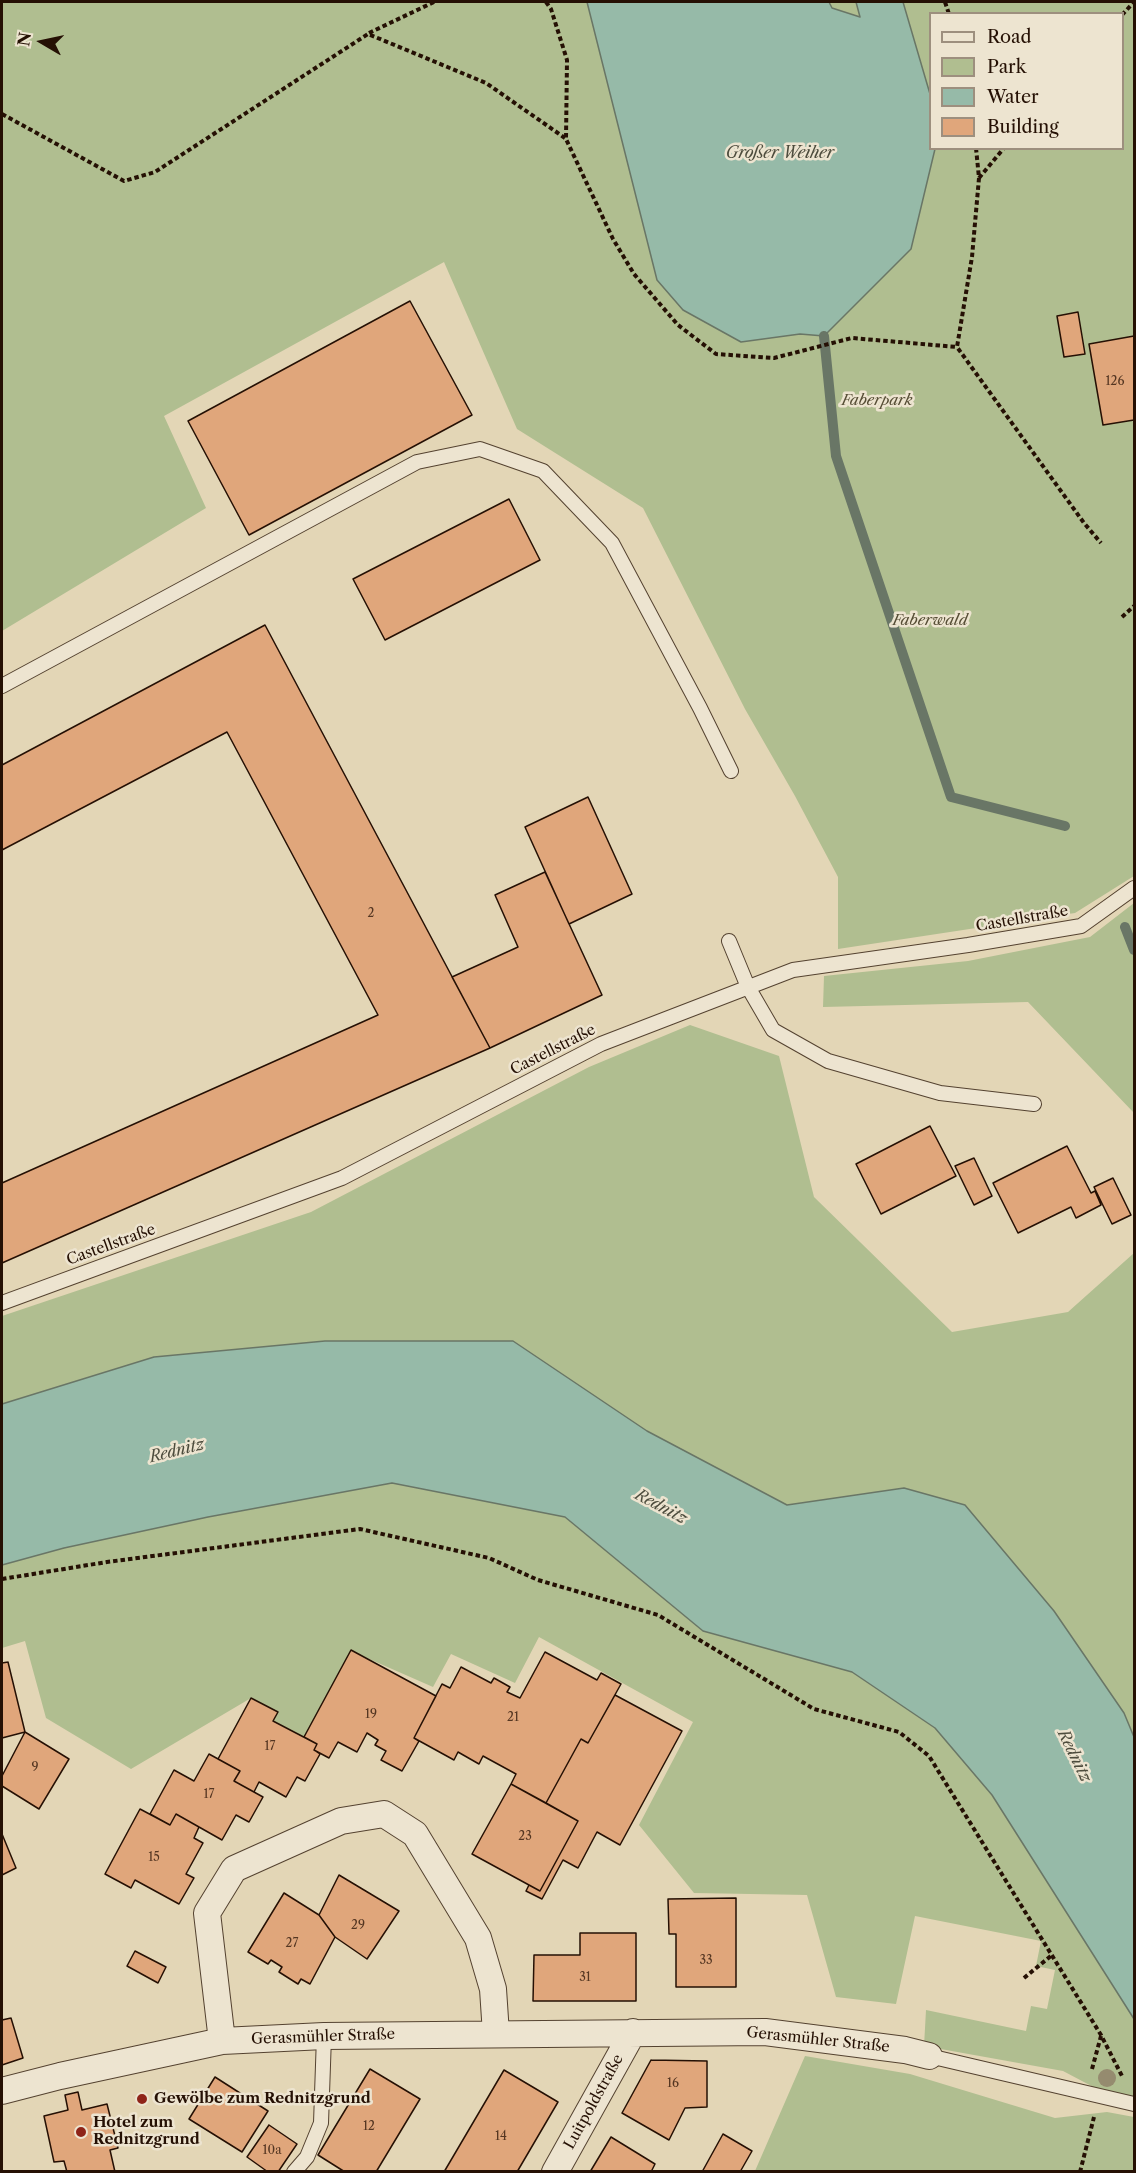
<!DOCTYPE html>
<meta charset="utf-8">
<style>
body{margin:0}
#map{position:relative;width:1136px;height:2173px;overflow:hidden;background:#e3d6b6;font-family:"Libre Caslon Text",serif}
canvas{display:block}
.frame{position:absolute;inset:0;border:3px solid #251004;pointer-events:none}
.legend{position:absolute;left:929px;top:12px;width:195px;height:138px;box-sizing:border-box;background:#ede4d0;border:2px solid #9d8f7e;margin:0;padding:8px 10px;list-style:none;font-size:18px;color:#251004}
.legend li{display:flex;align-items:center;gap:12px;height:30px}
.legend b{width:30px;border:2px solid #9d8f7e}
.north{position:absolute;left:12px;top:12px;width:60px;height:60px;-webkit-text-stroke:4px #ede4d0;paint-order:stroke;rotate:279deg;font-size:16px;font-weight:700;line-height:24px;text-align:center;color:#251004}
.north::after{content:'';display:block;margin:auto;width:21px;height:27px;background:#251004;clip-path:polygon(50% 0,100% 100%,50% 72%,0 100%)}
</style>
<div id="map">
<canvas width="1136" height="2173"></canvas>
<div class="frame"></div>
<ul class="legend">
<li><b style="height:8px;background:#ede4d0"></b>Road</li>
<li><b style="height:16px;background:#b0be90"></b>Park</li>
<li><b style="height:16px;background:#96baa8"></b>Water</li>
<li><b style="height:16px;background:#e0a67b"></b>Building</li>
</ul>
<div class="north">N</div>
</div>
<script>
const ctx = document.querySelector('canvas').getContext('2d');
ctx.lineJoin = 'round';
function paint(path, color) { ctx.fillStyle = color; ctx.fill(path, 'evenodd'); }
const toPath = rows => new Path2D(rows.map(r => 'M' + r).join(''));
function stroke(path, color, width, dash) { ctx.strokeStyle = color; ctx.lineWidth = width; ctx.lineCap = dash ? 'butt' : 'round'; ctx.setLineDash(dash || []); ctx.stroke(path); }
function drawText(font, color, halo, rows, align = 'center') {
  ctx.font = font + ' "Libre Caslon Text",serif'; ctx.lineWidth = 5; ctx.setLineDash([]); ctx.textBaseline = 'middle'; ctx.strokeStyle = halo; ctx.fillStyle = color; for (const [text, x, y, turn = 0] of rows) {
    ctx.save(); ctx.translate(x, y); ctx.rotate((+turn || 0) * Math.PI / 180); ctx.textAlign = isNaN(turn) ? turn : align; if (halo) ctx.strokeText(text, 0, 0); ctx.fillText(text, 0, 0); ctx.restore();
  }
}
const green = toPath([
 [2,2,1134,2,1134,876,1075,913,838,949,838,877,795,796,745,709,643,508,517,429,444,262,164,416,206,508,2,631],
 [930,14,1122,14,1122,148,930,148],
 [1134,903,1134,1113,1028,1002,823,1007,824,976,968,961,1090,937],
 [690,1025,779,1056,814,1197,952,1332,1068,1312,1134,1253,1134,1737,1124,1713,1054,1611,904,1488,787,1505,647,1431,325,1341,154,1357,2,1404,2,1316,311,1212,589,1067],
 [392,1483,565,1517,703,1631,852,1672,935,1728,992,1795,1134,2019,1134,2099,1101,2091,1063,2071,924,2046,926,2010,1026,2031,1031,2006,1047,2009,1055,1970,1036,1966,1041,1941,915,1916,896,2004,836,1997,807,1895,694,1893,639,1825,693,1722,539,1637,515,1683,451,1654,433,1687,351,1651,304,1737,273,1721,278,1712,251,1698,131,1769,46,1718,25,1641,2,1648,2,1565,64,1548,208,1517],
 [805,2056,910,2074,1055,2118,1107,2112,1134,2117,1134,2171,755,2171]
]);
const water = toPath([
 [587,2,829,2,832,8,860,17,856,2,903,2,930,94,930,148,935,149,911,249,824,336,800,334,741,342,683,310,657,280,587,2],
 [325,1341,513,1341,647,1431,787,1505,904,1488,965,1505,1054,1611,1124,1713,1134,1737,1134,2019,992,1795,935,1728,852,1672,703,1631,565,1517,392,1483,208,1517,64,1548,2,1565,2,1404,154,1357,325,1341]
]);
const stream = toPath([
 [824,336,836,456,951,797,1065,826],
 [1125,927,1134,950]
]);
const building = toPath([
 [410,301,472,415,249,535,188,421,410,301],
 [1078,312,1085,354,1064,357,1057,316,1078,312],
 [1134,336,1134,420,1103,425,1089,344,1134,336],
 [509,499,540,560,385,640,353,579,509,499],
 [265,625,490,1048,2,1263,2,1183,378,1015,227,732,2,850,2,765,265,625],
 [588,797,632,894,569,924,525,827,588,797],
 [545,872,602,995,490,1048,452,977,518,947,495,895,545,872],
 [930,1126,956,1176,881,1214,856,1164,930,1126],
 [1067,1146,1091,1193,1095,1191,1101,1205,1076,1218,1071,1207,1018,1233,993,1183,1067,1146],
 [974,1158,992,1196,974,1205,955,1166,974,1158],
 [1113,1178,1131,1215,1112,1224,1094,1187,1113,1178],
 [351,1650,436,1696,414,1738,419,1741,402,1771,381,1760,386,1751,375,1745,378,1740,367,1733,357,1752,338,1742,329,1758,314,1750,317,1744,304,1737,351,1650],
 [545,1652,597,1680,601,1673,621,1684,588,1743,581,1739,546,1803,511,1784,516,1774,483,1756,479,1764,458,1752,454,1760,414,1738,442,1684,450,1688,461,1667,491,1683,494,1678,510,1687,507,1692,520,1698,545,1652],
 [8,1662,25,1732,2,1738,2,1663,8,1662],
 [615,1695,682,1731,620,1845,597,1832,578,1868,563,1860,542,1899,526,1891,529,1885,540,1891,578,1821,546,1803,581,1739,588,1743,615,1695],
 [251,1698,278,1712,273,1721,317,1744,314,1750,320,1754,305,1781,297,1777,286,1797,259,1782,254,1792,234,1781,240,1771,218,1759,251,1698],
 [25,1732,69,1759,39,1809,2,1786,2,1776,25,1732],
 [209,1754,240,1771,234,1781,263,1797,249,1822,236,1815,222,1840,176,1814,170,1825,150,1814,174,1770,194,1781,209,1754],
 [511,1784,578,1821,540,1891,472,1854,511,1784],
 [140,1809,170,1825,176,1814,199,1827,194,1838,203,1843,186,1874,194,1878,179,1904,135,1880,131,1888,105,1874,140,1809],
 [2,1834,16,1868,2,1875,2,1834],
 [339,1875,399,1911,367,1959,335,1937,319,1915,339,1875],
 [284,1893,319,1915,335,1937,310,1984,301,1979,298,1984,279,1972,282,1967,271,1960,268,1964,248,1952,284,1893],
 [736,1898,736,1987,676,1987,676,1934,669,1934,668,1899,736,1898],
 [580,1933,636,1933,636,2001,533,2001,534,1955,580,1955,580,1933],
 [135,1951,166,1967,158,1983,127,1966,135,1951],
 [11,2018,23,2058,2,2065,2,2020,11,2018],
 [651,2060,707,2061,707,2107,685,2108,669,2140,622,2113,651,2060],
 [370,2069,420,2099,376,2172,345,2172,318,2155,370,2069],
 [504,2070,558,2102,517,2172,444,2172,504,2070],
 [215,2077,268,2111,242,2152,189,2119,215,2077],
 [78,2092,82,2110,107,2104,118,2148,110,2150,115,2172,67,2172,64,2161,54,2162,44,2116,68,2110,65,2095,78,2092],
 [269,2125,297,2144,278,2172,268,2172,247,2157,269,2125],
 [723,2134,752,2151,740,2172,702,2172,723,2134],
 [611,2137,655,2164,651,2172,590,2172,611,2137]
]);
const path = toPath([
 [546,2,551,9,567,60,566,139,613,239,634,274,678,325,716,354,774,358,852,338,957,347],
 [945,2,949,14],
 [1122,15,1134,2],
 [369,33,434,2],
 [2,114,124,181,155,172,368,34,486,83,565,138],
 [976,148,979,178,972,257,957,347,1084,523,1101,543],
 [979,178,1004,148],
 [1122,617,1134,606],
 [2,1579,107,1562,360,1529,489,1558,538,1580,658,1615,814,1709,899,1732,929,1756,1101,2035,1122,2076],
 [1024,1978,1052,1955],
 [1092,2069,1101,2036],
 [1080,2172,1094,2117]
]);
const lane = toPath([
 [2,686,417,462,480,449,543,471,612,543,700,708,731,771],
 [729,941,748,987,773,1030,828,1061,940,1093,1034,1104],
 [2,1303,342,1178,601,1044,793,970,968,945,1081,926,1134,888],
 [929,2056,1134,2104],
 [294,2172,307,2157,321,2123,324,2036]
]);
const street = toPath([
 [222,2041,207,1913,234,1869,341,1821,384,1814,415,1834,478,1938,493,1989,496,2034],
 [2,2091,60,2076,222,2041,324,2036,765,2032,905,2050,929,2056],
 [555,2172,633,2032]
]);
const trees = [
 [1107,2078]
];
const markers = [
 [142,2099,6,"#8f2418"],
 [81,2132,6,"#8f2418"]
];
const numberNames = [
 ["126",1115,382],
 ["2",371,914],
 ["19",371,1715],
 ["21",513,1718],
 ["17",270,1747],
 ["9",35,1768],
 ["17",209,1795],
 ["23",525,1837],
 ["15",154,1858],
 ["29",358,1926],
 ["27",292,1944],
 ["33",706,1961],
 ["31",585,1978],
 ["16",673,2084],
 ["12",369,2127],
 ["14",501,2137],
 ["10a",272,2151]
];
const parkNames = [
 ["Faberpark",877,401],
 ["Faberwald",930,621]
];
const streetNames = [
 ["Castellstraße",1022,919,-10],
 ["Castellstraße",553,1050,-27],
 ["Castellstraße",111,1245,-20],
 ["Gerasmühler Straße",323,2037,-2],
 ["Gerasmühler Straße",818,2040,6],
 ["Luitpoldstraße",594,2102,-61]
];
const poiNames = [
 ["Gewölbe zum Rednitzgrund",154,2099],
 ["Hotel zum",93,2123],
 ["Rednitzgrund",93,2140]
];
const waterNames = [
 ["Großer Weiher",780,153],
 ["Rednitz",177,1451,-14],
 ["Rednitz",661,1507,28],
 ["Rednitz",1074,1756,64]
];
paint(green, '#b0be90');
paint(water, '#96baa8');
stroke(water, '#697666', 1.5);
stroke(stream, '#697666', 10);
paint(building, '#e0a67b');
stroke(building, '#251004', 1.5);
stroke(lane, '#544230', 16);
stroke(street, '#544230', 28);
stroke(path, '#251004', 4, [4.5, 3]);
stroke(lane, '#ede4d0', 14);
stroke(street, '#ede4d0', 26);
ctx.fillStyle = '#958b6f';
for (const [x, y] of trees) { ctx.beginPath(); ctx.arc(x, y, 9, 0, 2 * Math.PI); ctx.fill(); }
for (const [x, y, r, color] of markers) { const dot = new Path2D(); dot.arc(x, y, r, 0, 2 * Math.PI); ctx.fillStyle = color; ctx.fill(dot); stroke(dot, '#ede4d0', 2); }
drawText('12px', '#543622', null, numberNames);
drawText('italic 15px', '#564d35', '#ede4d0', parkNames);
drawText('15px', '#251004', '#ede4d0', streetNames);
drawText('bold 15px', '#251004', '#ede4d0', poiNames, 'left');
drawText('italic 16px', '#4d4c3d', '#ede4d0', waterNames);
</script>
